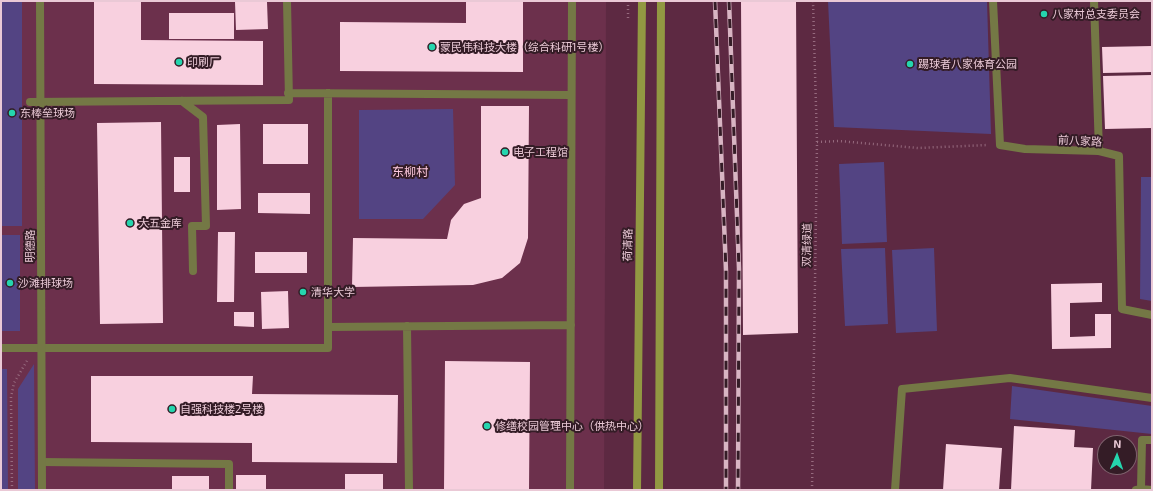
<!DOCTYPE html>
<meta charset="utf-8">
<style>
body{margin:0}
#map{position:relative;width:1153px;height:491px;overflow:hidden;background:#5d2942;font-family:"Exo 2",sans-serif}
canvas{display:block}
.frame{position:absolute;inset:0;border:2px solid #eac9d6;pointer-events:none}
.north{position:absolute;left:1097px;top:435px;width:40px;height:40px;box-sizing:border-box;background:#341c26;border:1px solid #7d616c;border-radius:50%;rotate:2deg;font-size:11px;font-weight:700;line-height:16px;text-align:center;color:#eac9d6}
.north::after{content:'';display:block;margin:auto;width:14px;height:18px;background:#25d5ae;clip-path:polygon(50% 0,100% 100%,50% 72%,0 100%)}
</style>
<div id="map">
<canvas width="1153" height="491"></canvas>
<div class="frame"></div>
<div class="north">N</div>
</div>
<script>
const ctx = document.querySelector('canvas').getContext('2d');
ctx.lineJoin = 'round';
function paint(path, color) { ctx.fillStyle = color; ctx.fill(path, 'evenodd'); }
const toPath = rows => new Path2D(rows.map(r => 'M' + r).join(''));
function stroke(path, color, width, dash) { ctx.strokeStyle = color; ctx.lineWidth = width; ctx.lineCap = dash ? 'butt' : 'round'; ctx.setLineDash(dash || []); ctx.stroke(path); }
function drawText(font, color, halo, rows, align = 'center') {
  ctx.font = font + ' "Exo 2","Noto Sans SC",sans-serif'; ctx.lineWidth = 4; ctx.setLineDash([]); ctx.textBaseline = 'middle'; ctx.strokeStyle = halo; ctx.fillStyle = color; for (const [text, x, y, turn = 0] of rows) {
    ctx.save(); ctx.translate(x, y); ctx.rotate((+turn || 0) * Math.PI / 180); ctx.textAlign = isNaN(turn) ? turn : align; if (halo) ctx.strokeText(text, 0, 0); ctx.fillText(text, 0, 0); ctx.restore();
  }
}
const built = toPath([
 [1,1,606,1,604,490,1,490]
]);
const green = toPath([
 [1,1,22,1,22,226,1,226],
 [828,1,987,1,991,134,834,127],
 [453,109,455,185,423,219,359,219,359,110],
 [884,162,887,242,842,244,839,164],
 [1141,177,1152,177,1152,301,1140,299],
 [1,235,20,235,20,331,1,331],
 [885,248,888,324,845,326,841,249],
 [934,248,937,331,896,333,892,250],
 [34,364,35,490,18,490,18,389],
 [1,369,7,369,8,490,1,490],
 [1012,386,1152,406,1152,434,1010,419]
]);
const building = toPath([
 [94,1,141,1,141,40,263,41,263,85,94,84],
 [466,1,523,1,523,72,340,71,340,22,466,23],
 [741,1,796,1,798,333,743,335],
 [235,2,267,2,268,29,236,30],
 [169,13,234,13,234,39,169,39],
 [1152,46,1152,72,1103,73,1102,47],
 [1152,75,1152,128,1105,129,1103,76],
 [481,106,529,106,528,238,520,263,502,278,473,285,352,287,353,238,447,239,451,220,464,204,481,198],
 [161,122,163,323,100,324,97,123],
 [240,124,241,209,217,210,217,125],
 [263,124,308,124,308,164,263,164],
 [174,157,190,157,190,192,174,192],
 [258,193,310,193,310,214,258,213],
 [218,232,235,232,234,302,217,302],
 [255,252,307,252,307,273,255,273],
 [1102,283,1102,302,1070,303,1070,337,1095,336,1095,314,1111,314,1111,348,1052,349,1051,284],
 [288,291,289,328,262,329,261,292],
 [234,312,254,312,254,327,234,326],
 [445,361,530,362,529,490,444,490],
 [91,376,253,376,252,394,398,395,397,463,252,462,252,443,91,442],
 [1014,426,1075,430,1074,447,1093,448,1091,490,1011,490],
 [946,444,1002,448,999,490,943,490],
 [345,474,383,474,383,490,345,490],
 [236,475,266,475,266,490,236,490],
 [172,476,209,476,209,490,172,490]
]);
const path = toPath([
 [628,18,628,1],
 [817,142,839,141,918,148,988,145],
 [12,490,11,397,14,383,28,359],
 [812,490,817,142,813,1]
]);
const service = toPath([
 [1094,1,1099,151],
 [288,93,571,95],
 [328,93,328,327,571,325],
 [182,101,203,117,206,226,192,226,193,271],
 [30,102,289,100,287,1],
 [407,326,409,490],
 [1,348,328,348,328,327],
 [42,462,229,464,229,490],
 [1141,489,1152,490],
 [570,490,572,1],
 [895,490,902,389,1010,378,1152,398],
 [1136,490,1141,489,1142,440,1152,440]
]);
const minor = toPath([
 [40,1,42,490],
 [993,1,1000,145,1025,149,1099,151,1119,156,1122,309,1152,315]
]);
const secondary = toPath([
 [637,490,642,1],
 [659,490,661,1]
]);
const rail = toPath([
 [715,1,726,271,726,490],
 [729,1,739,269,738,490]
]);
const markers = [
 [1044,14,4,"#25d5ae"],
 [432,47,4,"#25d5ae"],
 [179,62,4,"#25d5ae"],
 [910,64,4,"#25d5ae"],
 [12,113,4,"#25d5ae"],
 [505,152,4,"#25d5ae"],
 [130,223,4,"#25d5ae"],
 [10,283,4,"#25d5ae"],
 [303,292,4,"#25d5ae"],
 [172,409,4,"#25d5ae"],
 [487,426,4,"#25d5ae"]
];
const poiNames = [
 ["八家村总支委员会",1052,14],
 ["蒙民伟科技大楼（综合科研1号楼）",440,47],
 ["印刷厂",187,62],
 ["踢球者八家体育公园",918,64],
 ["东棒垒球场",20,113],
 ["电子工程馆",513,152],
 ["大五金库",138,223],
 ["沙滩排球场",18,283],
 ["清华大学",311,292],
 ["自强科技楼2号楼",180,409],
 ["修缮校园管理中心（供热中心）",495,426]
];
const streetNames = [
 ["前八家路",1080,141,3],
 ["荷清路",628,245,-89],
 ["双清绿道",807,245,-89],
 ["明德路",30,246,-90]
];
const neighbourhoodNames = [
 ["东柳村",410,172]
];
paint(built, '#6c304c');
paint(green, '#534483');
paint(building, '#f8d0df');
stroke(path, '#966a7e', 2.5, [1, 3]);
stroke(service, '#747845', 8);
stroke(minor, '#747845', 8);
stroke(secondary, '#929842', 8);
stroke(rail, '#d8b5c3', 4.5);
stroke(rail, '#341c26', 3, [9]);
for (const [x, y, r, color] of markers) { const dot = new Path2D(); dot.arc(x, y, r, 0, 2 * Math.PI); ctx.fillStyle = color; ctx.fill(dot); stroke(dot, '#341c26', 1.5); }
drawText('11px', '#eac9d6', '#341c26', poiNames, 'left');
drawText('11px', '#eac9d6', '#341c26', streetNames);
drawText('12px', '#fec9df', '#341c26', neighbourhoodNames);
</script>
